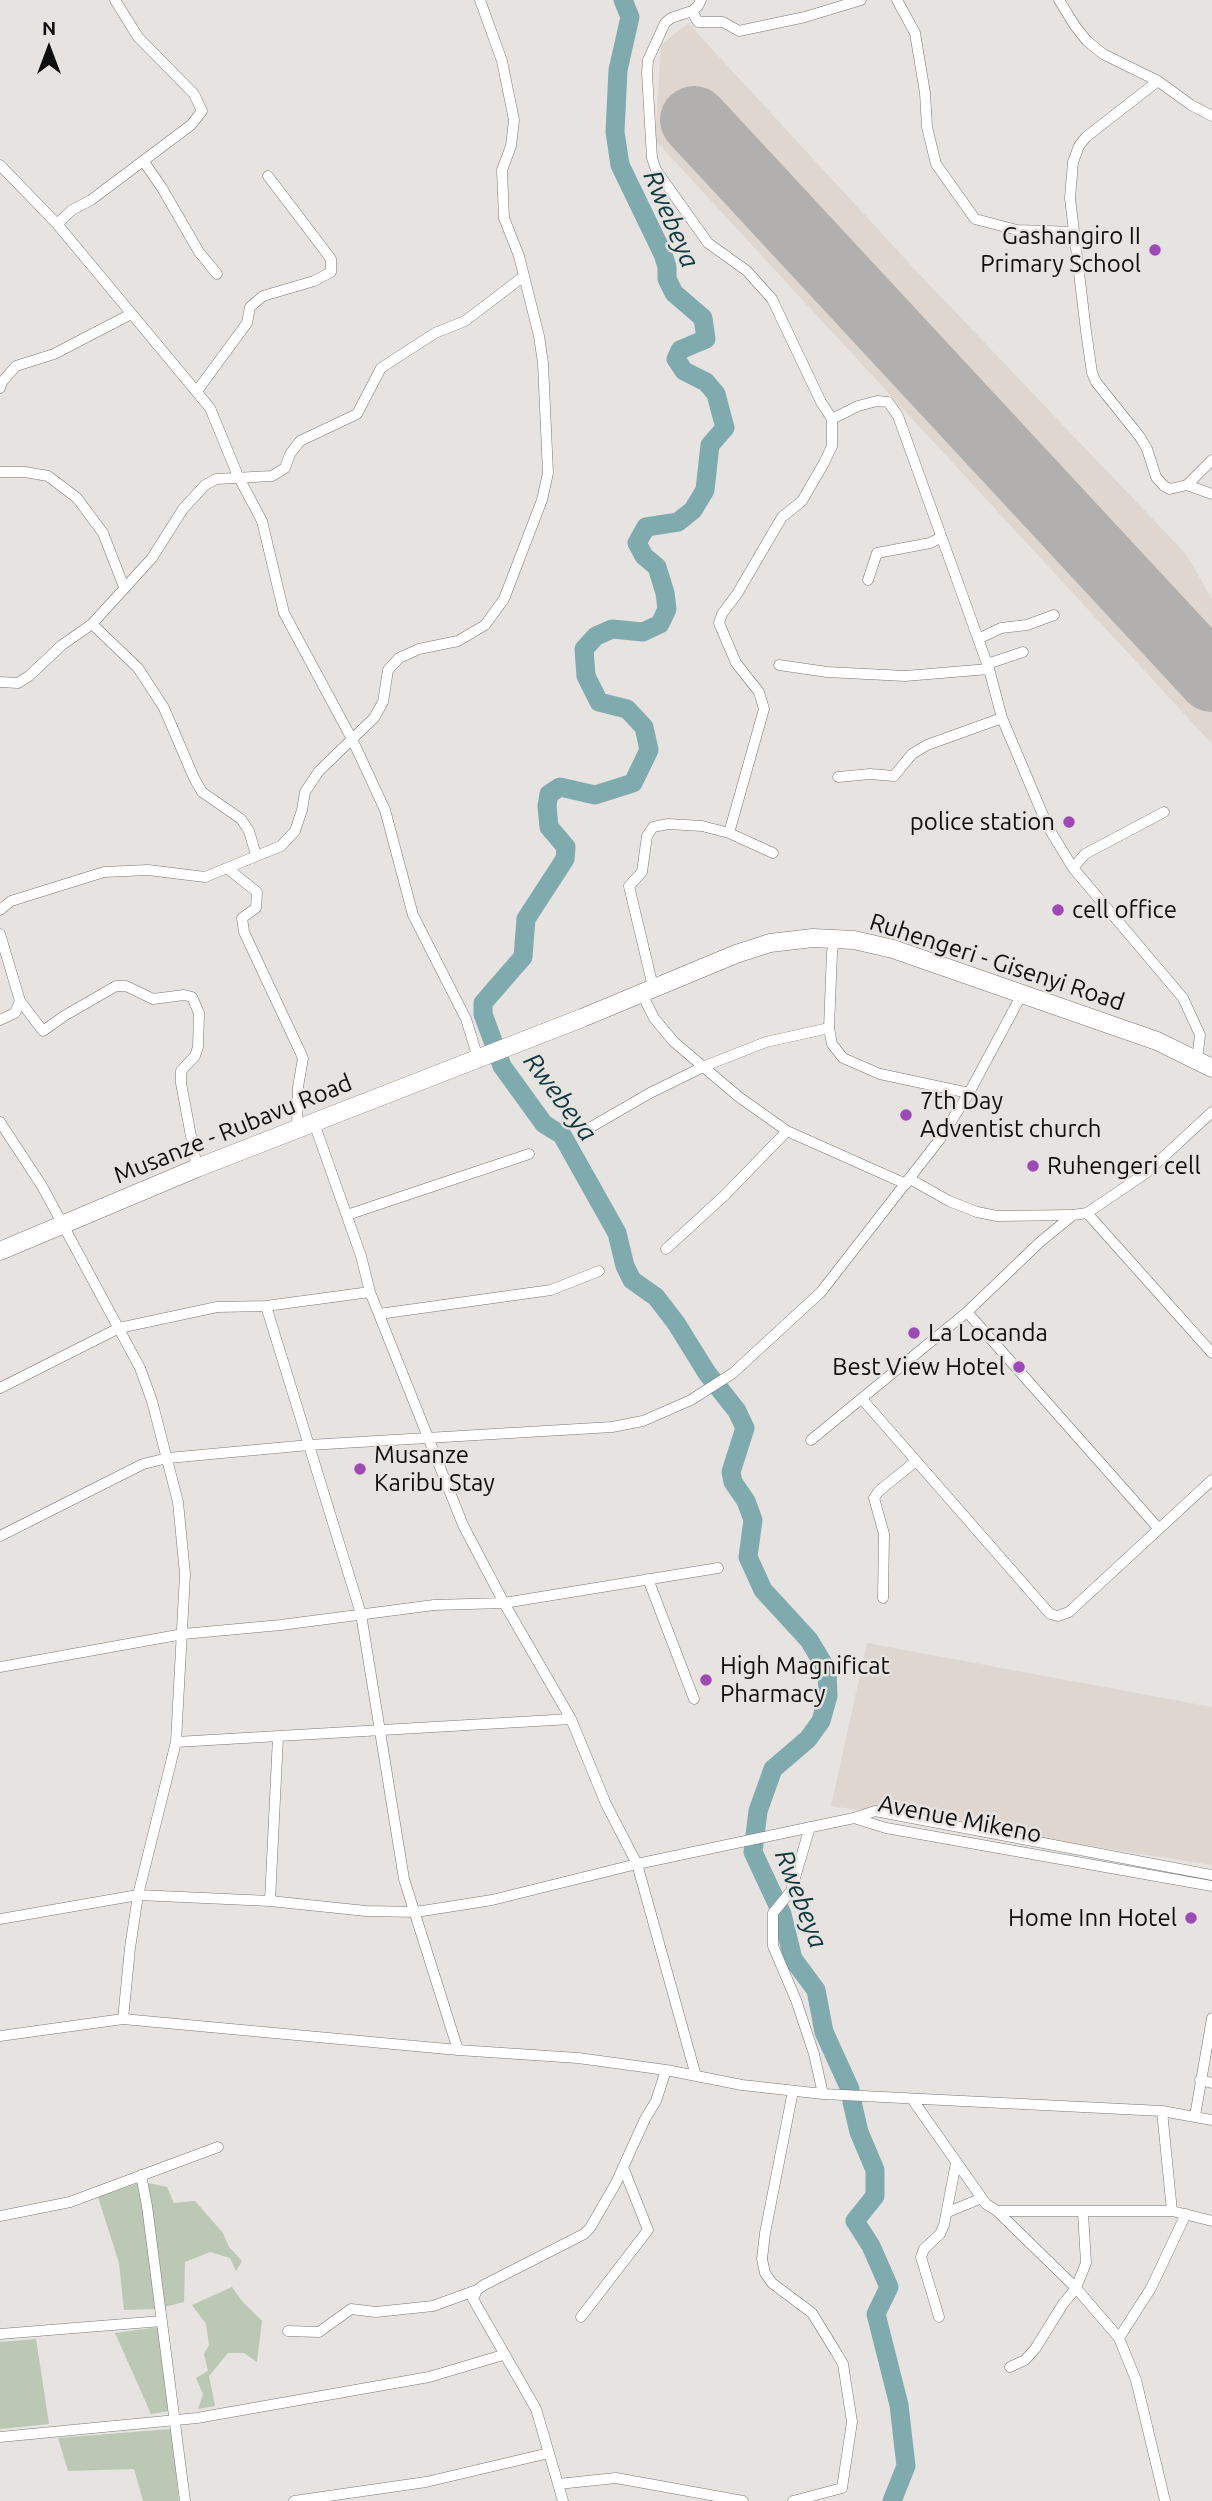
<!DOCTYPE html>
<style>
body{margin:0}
#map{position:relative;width:1212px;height:2501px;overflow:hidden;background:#e6e3e1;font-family:Ubuntu,sans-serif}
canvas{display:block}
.north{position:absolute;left:14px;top:14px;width:70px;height:70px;-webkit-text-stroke:5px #e6e3e1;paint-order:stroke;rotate:0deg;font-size:19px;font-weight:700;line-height:28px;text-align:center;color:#0f0e0e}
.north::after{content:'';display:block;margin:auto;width:24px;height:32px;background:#0f0e0e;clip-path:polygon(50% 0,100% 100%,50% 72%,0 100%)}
</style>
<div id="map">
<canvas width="1212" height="2501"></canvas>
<div class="north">N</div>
</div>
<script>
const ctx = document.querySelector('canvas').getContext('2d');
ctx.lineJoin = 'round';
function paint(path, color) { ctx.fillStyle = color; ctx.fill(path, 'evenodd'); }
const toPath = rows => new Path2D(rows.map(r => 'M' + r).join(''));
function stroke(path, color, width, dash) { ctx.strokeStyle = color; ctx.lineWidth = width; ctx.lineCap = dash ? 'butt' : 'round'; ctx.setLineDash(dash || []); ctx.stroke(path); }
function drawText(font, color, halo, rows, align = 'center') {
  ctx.font = font + ' Ubuntu,sans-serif'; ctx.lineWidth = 5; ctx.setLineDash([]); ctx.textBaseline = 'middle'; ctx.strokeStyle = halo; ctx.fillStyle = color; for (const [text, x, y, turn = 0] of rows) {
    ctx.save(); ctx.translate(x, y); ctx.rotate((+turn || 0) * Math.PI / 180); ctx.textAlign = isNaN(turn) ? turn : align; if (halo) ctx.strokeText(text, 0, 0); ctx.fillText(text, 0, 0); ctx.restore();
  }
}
const built = toPath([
 [688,23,921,276,1186,554,1212,599,1212,744,655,140,661,45],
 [867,1643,1212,1707,1212,1865,831,1806]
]);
const green = toPath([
 [144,2182,167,2187,174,2203,195,2201,223,2233,229,2247,242,2261,236,2271,230,2258,210,2252,185,2262,184,2302,164,2307,152,2205],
 [139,2183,148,2252,157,2309,124,2310,119,2263,98,2197],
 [232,2287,242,2301,262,2321,257,2362,244,2353,228,2353,209,2376,215,2406,198,2409,203,2394,196,2378,208,2371,204,2354,209,2345,206,2324,192,2305],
 [159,2327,170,2411,151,2414,115,2333],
 [36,2339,49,2424,0,2429,0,2342],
 [171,2429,179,2501,143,2501,134,2469,68,2471,58,2438]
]);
const river = toPath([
 [623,0,630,17,618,70,615,132,620,165,663,254,667,267,667,279,674,293,703,318,706,339,680,350,676,359,684,371,706,382,716,394,725,428,710,445,705,490,693,510,678,522,646,527,637,543,644,556,657,567,665,593,667,609,660,624,643,632,612,629,596,636,584,649,586,676,599,702,627,709,644,727,649,750,633,783,595,795,560,787,549,794,547,806,549,827,566,847,565,859,526,919,523,957,483,1003,483,1014,502,1066,544,1124,562,1135,617,1233,625,1266,632,1280,656,1297,676,1323,707,1373,737,1411,745,1428,731,1472,733,1482,746,1501,753,1520,748,1557,763,1590,809,1640,827,1670,828,1696,821,1721,808,1739,773,1769,758,1811,753,1852,782,1914,793,1959,816,1990,824,2032,850,2089],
 [852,2102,859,2132,875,2170,875,2196,855,2221,871,2246,889,2287,876,2314,899,2405,906,2466,892,2501]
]);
const runway = toPath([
 [694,120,1212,678]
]);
const street = toPath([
 [701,0,698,6,692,11,671,18,665,23,648,60,647,73,652,158,656,170,708,243,747,271,772,299,821,402,832,419,832,446,824,463,802,501,782,517,737,594,722,614,719,623,736,663,759,692,764,709,729,833],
 [897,0,915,33,925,93,927,127,936,164,975,219,1017,230,1074,232],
 [1059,0,1075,26,1087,41,1103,54,1158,81,1191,105,1212,116],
 [692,11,698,22,723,22,739,31,805,17,861,0],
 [1158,81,1086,137,1079,146,1073,162,1070,198,1086,331,1092,373,1096,382,1140,437,1147,449,1156,477,1164,486,1170,489,1187,485,1212,494],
 [144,162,162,188,199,252,217,274],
 [0,165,57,224,210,408,238,476,262,521,284,613,353,741,385,810,413,915,466,1019,478,1058],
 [57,224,72,210,91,200,191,125,202,111,194,94,138,37,115,0],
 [0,388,2,382,16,366,54,354,131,314],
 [197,391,247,323,250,307,263,296,314,281,331,272,331,259,268,176],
 [832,419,858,406,877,401,888,402,898,416,989,669,1002,718,1048,827,1073,868,1085,854,1164,812],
 [0,472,25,472,48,476,77,498,103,533,124,587],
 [1187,485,1212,460],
 [868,580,877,553,930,543,940,538],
 [92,624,138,668,164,708,194,778,202,792,241,819,249,831,256,855],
 [978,639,1001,628,1027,625,1054,615],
 [987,664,1023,652],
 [779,665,827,672,905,676,989,669],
 [0,682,18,683,29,676,62,645,92,624,152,558,183,509,205,485,216,479,272,476,285,468,290,454,300,441,357,414,381,368,435,333,465,321,524,276],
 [838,777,870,774,894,776,912,754,927,745,1002,718],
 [227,868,257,892,256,908,242,918,244,932,303,1058,298,1087,297,1128],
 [1073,868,1183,998,1200,1035,1197,1060],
 [0,910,11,901,104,872,148,870,205,877,281,846,295,831,302,810,305,792,319,771,374,718,383,702,388,670,399,658,419,649,458,641,485,625,504,599,542,500,548,473,543,363,539,336,519,256,504,218,502,170,511,146,514,120,502,61,480,0],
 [0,934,20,1001,15,1013,0,1020],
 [835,939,832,952,829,1028,832,1044,843,1058,880,1074,969,1093],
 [653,987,629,886,642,872,647,836,653,827,668,824,702,826,729,833,773,853],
 [641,992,654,1018,674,1042,739,1097,787,1131,906,1184],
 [20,1001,43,1031,64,1016,116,986,126,986,153,999,184,995,192,997,199,1013,198,1047,195,1056,181,1071,181,1083,197,1168],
 [0,1122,42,1186,140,1368,152,1401,178,1502,185,1574,176,1742,138,1895,130,1948,123,2019],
 [314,1123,361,1256,370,1292,463,1525,504,1603,571,1719,606,1804,637,1864,696,2076],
 [586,1130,650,1093,705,1066,766,1042,829,1028],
 [910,1179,949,1201,977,1212,997,1216,1072,1215],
 [1087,1213,1212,1353],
 [347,1215,529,1154],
 [666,1249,725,1195,787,1131],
 [266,1306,361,1614,404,1879,458,2050],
 [967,1312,1159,1529],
 [379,1314,551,1290,599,1271],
 [0,1388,119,1328,217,1307,266,1306,370,1292],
 [862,1399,1050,1614,1058,1616,1069,1612,1212,1480],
 [811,1440,967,1312,1040,1242,1073,1215,1087,1213,1146,1173,1212,1112],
 [0,1536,143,1464,168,1458,309,1445,612,1427,643,1421,691,1400,733,1373,821,1292,940,1139,969,1093,1022,994],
 [648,1579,694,1699],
 [883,1598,884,1534,874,1498,879,1491,916,1461],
 [0,1667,183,1634,281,1625,434,1605,504,1603,718,1568],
 [176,1742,571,1719],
 [854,1818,886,1828,1212,1886],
 [810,1827,791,1891,773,1913,773,1946,796,2000,814,2054,823,2094],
 [270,1901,278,1737],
 [0,1919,138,1895,270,1901,366,1911,416,1912,492,1900,637,1864,854,1818,875,1811,1212,1875],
 [0,2036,123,2019,458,2050,578,2058,666,2070,742,2085,823,2094,1162,2111,1212,2120],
 [1200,2080,1212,2083],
 [912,2099,986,2204,997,2211,1172,2211,1212,2221],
 [1162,2111,1172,2211],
 [1195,2116,1212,2018],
 [141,2175,147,2206,185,2501],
 [997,2211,1076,2288,1119,2338,1136,2380,1165,2501],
 [948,2212,982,2198],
 [0,2216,70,2202,218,2147],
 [581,2317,648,2230,623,2167],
 [939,2317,921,2257,924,2249,940,2234,944,2225,956,2163],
 [288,2331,319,2332,351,2309,376,2312,433,2306,477,2290],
 [0,2334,162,2321],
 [1119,2338,1151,2288,1186,2214],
 [1010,2367,1025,2360,1035,2349,1063,2304,1076,2288,1086,2263,1083,2213],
 [0,2437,197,2418,429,2377,503,2355],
 [558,2484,616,2478,743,2501],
 [294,2501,426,2482,549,2453],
 [563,2501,536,2409,473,2299,477,2290,484,2285,584,2234,590,2228,616,2183,645,2119,656,2101,666,2070],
 [793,2501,842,2488,852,2422,843,2364,836,2352,812,2313,772,2283,765,2273,762,2259,765,2233,793,2091]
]);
const highway = toPath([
 [0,1251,197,1168,582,1018,736,954,770,943,813,938,854,940,893,949,1157,1041,1212,1068]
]);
const markers = [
 [1155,250,7,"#9f49b7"],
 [1069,822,7,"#9f49b7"],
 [1058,910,7,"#9f49b7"],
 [906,1115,7,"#9f49b7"],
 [1033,1166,7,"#9f49b7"],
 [914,1333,7,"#9f49b7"],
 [1019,1367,7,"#9f49b7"],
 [360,1469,7,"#9f49b7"],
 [706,1680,7,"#9f49b7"],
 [1191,1918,7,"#9f49b7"]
];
const poiNames = [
 ["Gashangiro II",1141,236,"right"],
 ["Primary School",1141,264,"right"],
 ["police station",1055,822,"right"],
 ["cell office",1072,910],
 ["7th Day",920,1101],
 ["Adventist church",920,1129],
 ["Ruhengeri cell",1047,1166],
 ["La Locanda",928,1333],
 ["Best View Hotel",1005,1367,"right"],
 ["Musanze",374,1455],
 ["Karibu Stay",374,1483],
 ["High Magnificat",720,1666],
 ["Pharmacy",720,1694],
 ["Home Inn Hotel",1177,1918,"right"]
];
const streetNames = [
 ["Ruhengeri - Gisenyi Road",997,962,18],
 ["Musanze - Rubavu Road",233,1129,-22],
 ["Avenue Mikeno",960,1819,11]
];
const waterNames = [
 ["Rwebeya",671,219,67],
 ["Rwebeya",560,1097,53],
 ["Rwebeya",801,1899,69]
];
paint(built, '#dfd7cf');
paint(green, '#bbc8b3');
stroke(river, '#7fabaf', 19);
stroke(runway, '#b2b0ae', 68);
stroke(street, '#7a7776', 11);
stroke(highway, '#7a7776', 19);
stroke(street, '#fff', 10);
stroke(highway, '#fff', 18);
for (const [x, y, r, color] of markers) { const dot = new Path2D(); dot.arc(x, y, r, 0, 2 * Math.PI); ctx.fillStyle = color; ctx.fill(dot); stroke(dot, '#e6e3e1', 2.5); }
drawText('24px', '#0f0e0e', '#e6e3e1', poiNames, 'left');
drawText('24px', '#0f0e0e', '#e6e3e1', streetNames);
drawText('italic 26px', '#0e393d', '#e6e3e1', waterNames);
</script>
